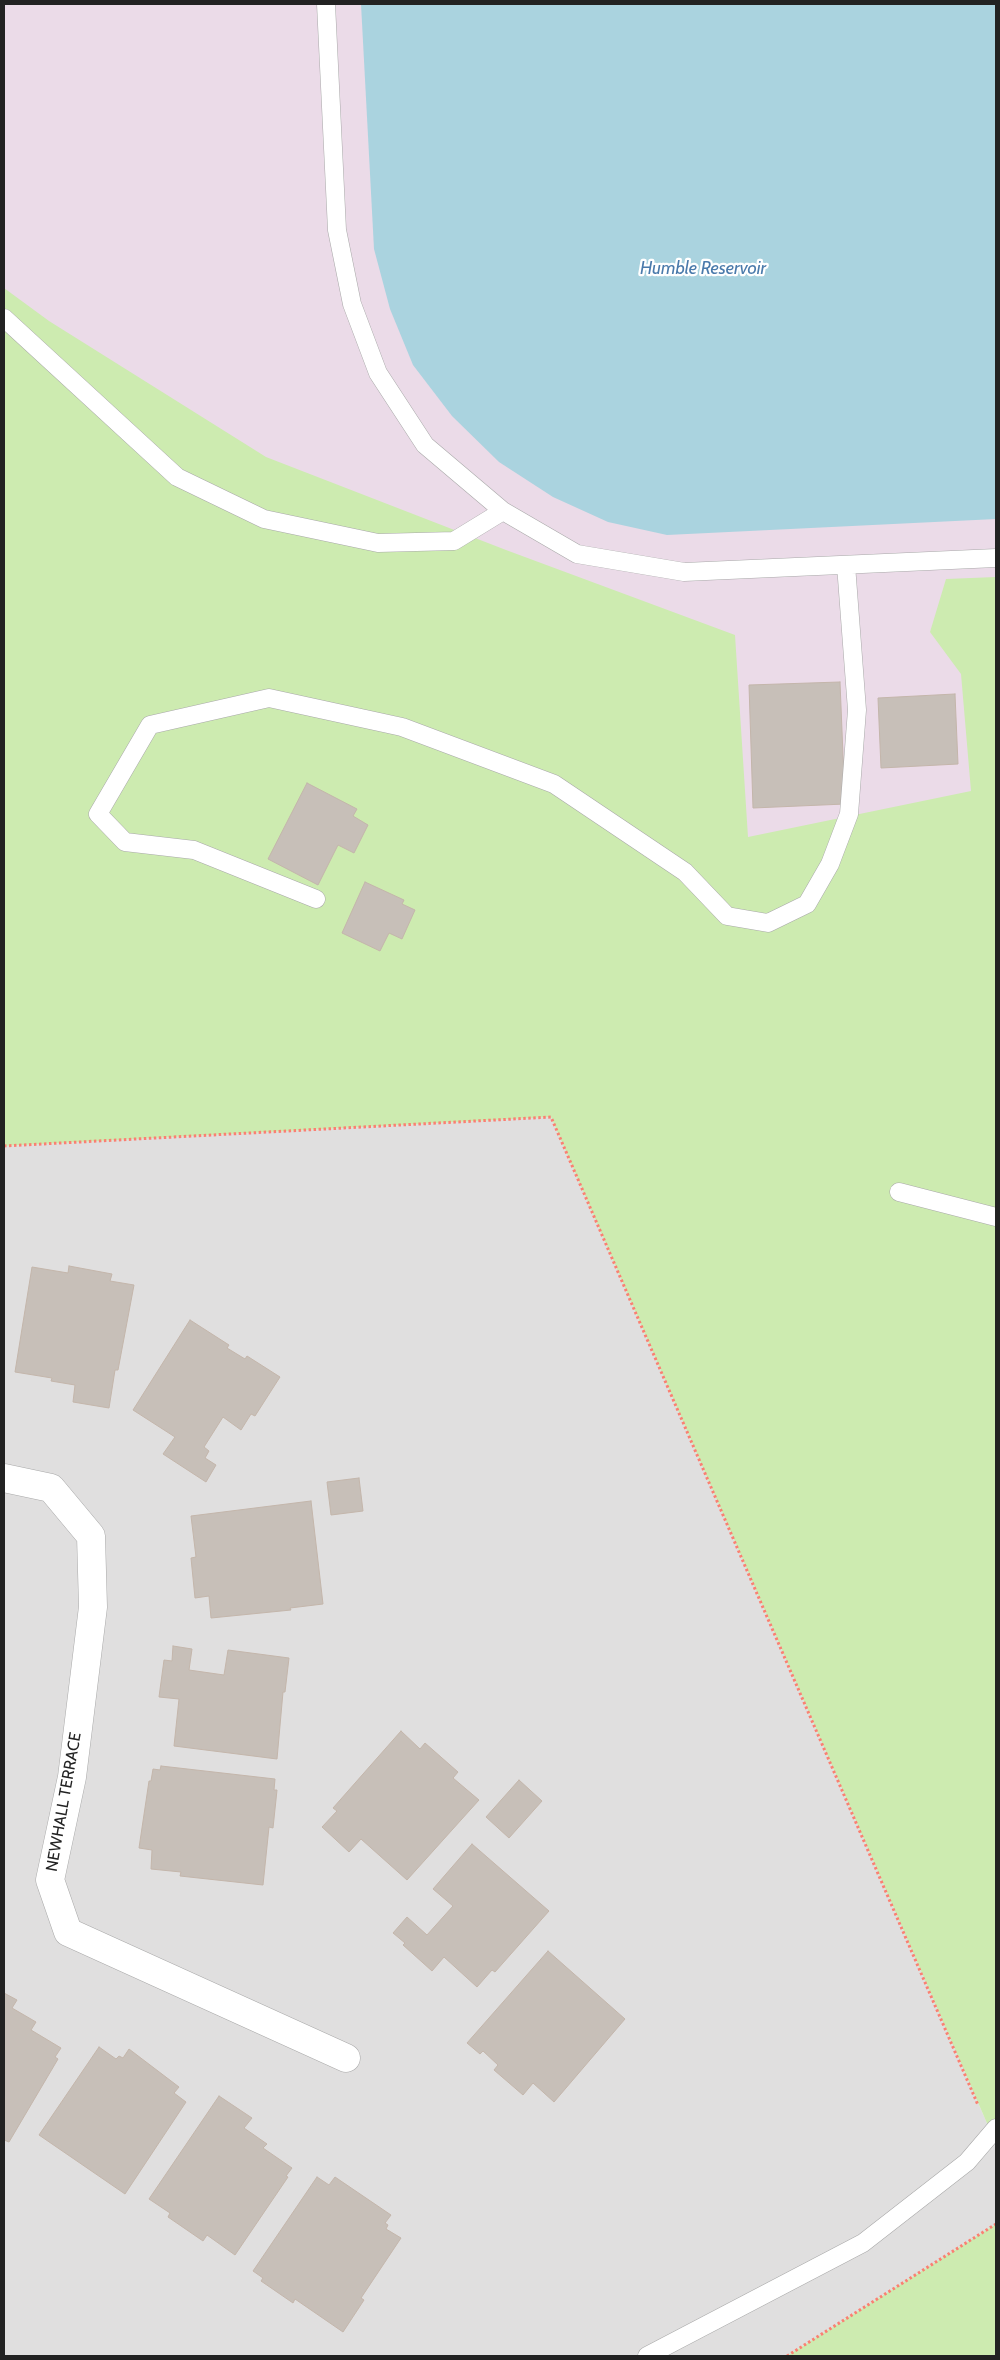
<!DOCTYPE html>
<style>
body{margin:0}
#map{position:relative;width:1000px;height:2360px;overflow:hidden;background:#f2efe9;font-family:Cabin,sans-serif}
canvas{display:block}
.frame{position:absolute;inset:0;border:5px solid #222;pointer-events:none}
</style>
<div id="map">
<canvas width="1000" height="2360"></canvas>
<div class="frame"></div>
</div>
<script>
const ctx = document.querySelector('canvas').getContext('2d');
ctx.lineJoin = 'round';
function paint(path, color) { ctx.fillStyle = color; ctx.fill(path, 'evenodd'); }
const toPath = rows => new Path2D(rows.map(r => 'M' + r).join(''));
function stroke(path, color, width, dash) { ctx.strokeStyle = color; ctx.lineWidth = width; ctx.lineCap = dash ? 'butt' : 'round'; ctx.setLineDash(dash || []); ctx.stroke(path); }
function drawText(font, color, halo, rows, align = 'center') {
  ctx.font = font + ' Cabin,sans-serif'; ctx.lineWidth = 4.5; ctx.setLineDash([]); ctx.textBaseline = 'middle'; ctx.strokeStyle = halo; ctx.fillStyle = color; for (const [text, x, y, turn = 0] of rows) {
    ctx.save(); ctx.translate(x, y); ctx.rotate((+turn || 0) * Math.PI / 180); ctx.textAlign = isNaN(turn) ? turn : align; if (halo) ctx.strokeText(text, 0, 0); ctx.fillText(text, 0, 0); ctx.restore();
  }
}
const residential = toPath([
 [551,1117,996,2144,996,2224,787,2356,4,2356,4,1146]
]);
const industrial = toPath([
 [4,4,996,4,996,798,4,1035]
]);
const grass = toPath([
 [4,288,49,321,266,457,506,550,735,635,748,837,971,791,961,674,930,632,946,579,996,577,996,2144,551,1117,4,1146],
 [996,2224,996,2356,787,2356]
]);
const water = toPath([
 [361,4,996,4,996,519,667,535,608,522,553,497,499,462,452,416,413,365,390,309,374,249]
]);
const building = toPath([
 [840,682,845,804,753,808,749,685,840,682],
 [955,694,958,764,881,768,878,698,955,694],
 [307,783,357,809,353,816,368,825,354,853,338,845,318,885,268,859,307,783],
 [365,882,404,900,402,904,415,910,402,939,389,933,380,951,342,933,365,882],
 [69,1266,112,1274,110,1281,134,1285,118,1370,115,1370,109,1408,73,1402,75,1385,51,1381,52,1378,15,1372,32,1267,68,1273,69,1266],
 [190,1320,229,1345,227,1348,245,1359,247,1356,280,1377,255,1416,251,1414,241,1430,223,1417,204,1447,209,1451,205,1458,216,1465,206,1482,163,1454,175,1437,133,1410,190,1320],
 [359,1478,363,1511,331,1515,327,1482,359,1478],
 [311,1501,323,1604,290,1608,291,1610,211,1618,209,1596,195,1598,191,1558,196,1557,191,1516,311,1501],
 [173,1646,192,1649,189,1670,224,1675,228,1650,289,1658,285,1692,283,1692,277,1759,174,1746,179,1699,159,1697,164,1660,172,1661,173,1646],
 [401,1731,420,1749,425,1743,458,1772,453,1778,479,1800,407,1880,361,1839,349,1852,322,1827,337,1811,333,1808,401,1731],
 [161,1766,275,1779,274,1790,277,1790,273,1828,269,1827,263,1885,180,1876,181,1872,151,1869,152,1850,139,1848,149,1781,151,1781,153,1769,160,1770,161,1766],
 [519,1780,542,1801,509,1838,486,1817,519,1780],
 [472,1844,549,1911,495,1972,492,1970,477,1987,444,1957,432,1971,403,1945,405,1943,393,1933,407,1917,427,1935,453,1906,433,1889,472,1844],
 [548,1951,625,2019,554,2102,533,2083,523,2095,494,2070,498,2065,483,2051,480,2054,467,2043,548,1951],
 [4,1993,17,2000,12,2008,36,2022,31,2030,61,2048,55,2057,58,2059,9,2142,4,2140,4,1993],
 [99,2047,116,2059,119,2056,123,2058,129,2049,179,2087,174,2093,186,2102,125,2194,39,2135,99,2047],
 [219,2096,252,2118,244,2128,267,2144,263,2148,292,2168,286,2176,288,2177,235,2255,207,2235,203,2241,168,2217,170,2213,149,2199,219,2096],
 [317,2177,329,2185,335,2177,391,2215,385,2223,388,2225,386,2229,401,2238,361,2298,364,2300,343,2332,295,2299,293,2303,261,2281,263,2278,253,2271,317,2177]
]);
const path = toPath([
 [4,1146,551,1117,978,2105],
 [787,2356,996,2224]
]);
const service = toPath([
 [326,4,337,230,352,304,378,373,425,445,503,511,577,554,684,572,996,558],
 [4,318,177,477,264,519,378,543,454,541,503,511],
 [316,899,194,850,125,842,98,814,150,725,269,698,402,727,554,784,685,872,727,916,768,923,807,904,830,864,849,814,857,710,846,565],
 [899,1192,996,1217],
 [647,2356,863,2243,967,2162,996,2128]
]);
const minor = toPath([
 [4,1478,51,1488,91,1536,93,1607,72,1777,50,1880,68,1932,346,2058]
]);
const streetNames = [
 ["NEWHALL TERRACE",64,1802,-80]
];
const waterNames = [
 ["Humble Reservoir",703,269]
];
paint(residential, '#e0dfdf');
paint(industrial, '#ebdbe8');
paint(grass, '#cdebb0');
paint(water, '#aad3df');
paint(building, '#c7bfb8');
stroke(building, '#c4b6ab', 1);
stroke(service, '#a9a9a9', 19);
stroke(minor, '#a9a9a9', 29);
stroke(path, '#fa8072', 3, [2.5, 2.5]);
stroke(service, '#fff', 18);
stroke(minor, '#fff', 28);
drawText('16px', '#222', '#fff', streetNames);
drawText('italic 18px', '#4a7aab', '#fff', waterNames);
</script>
